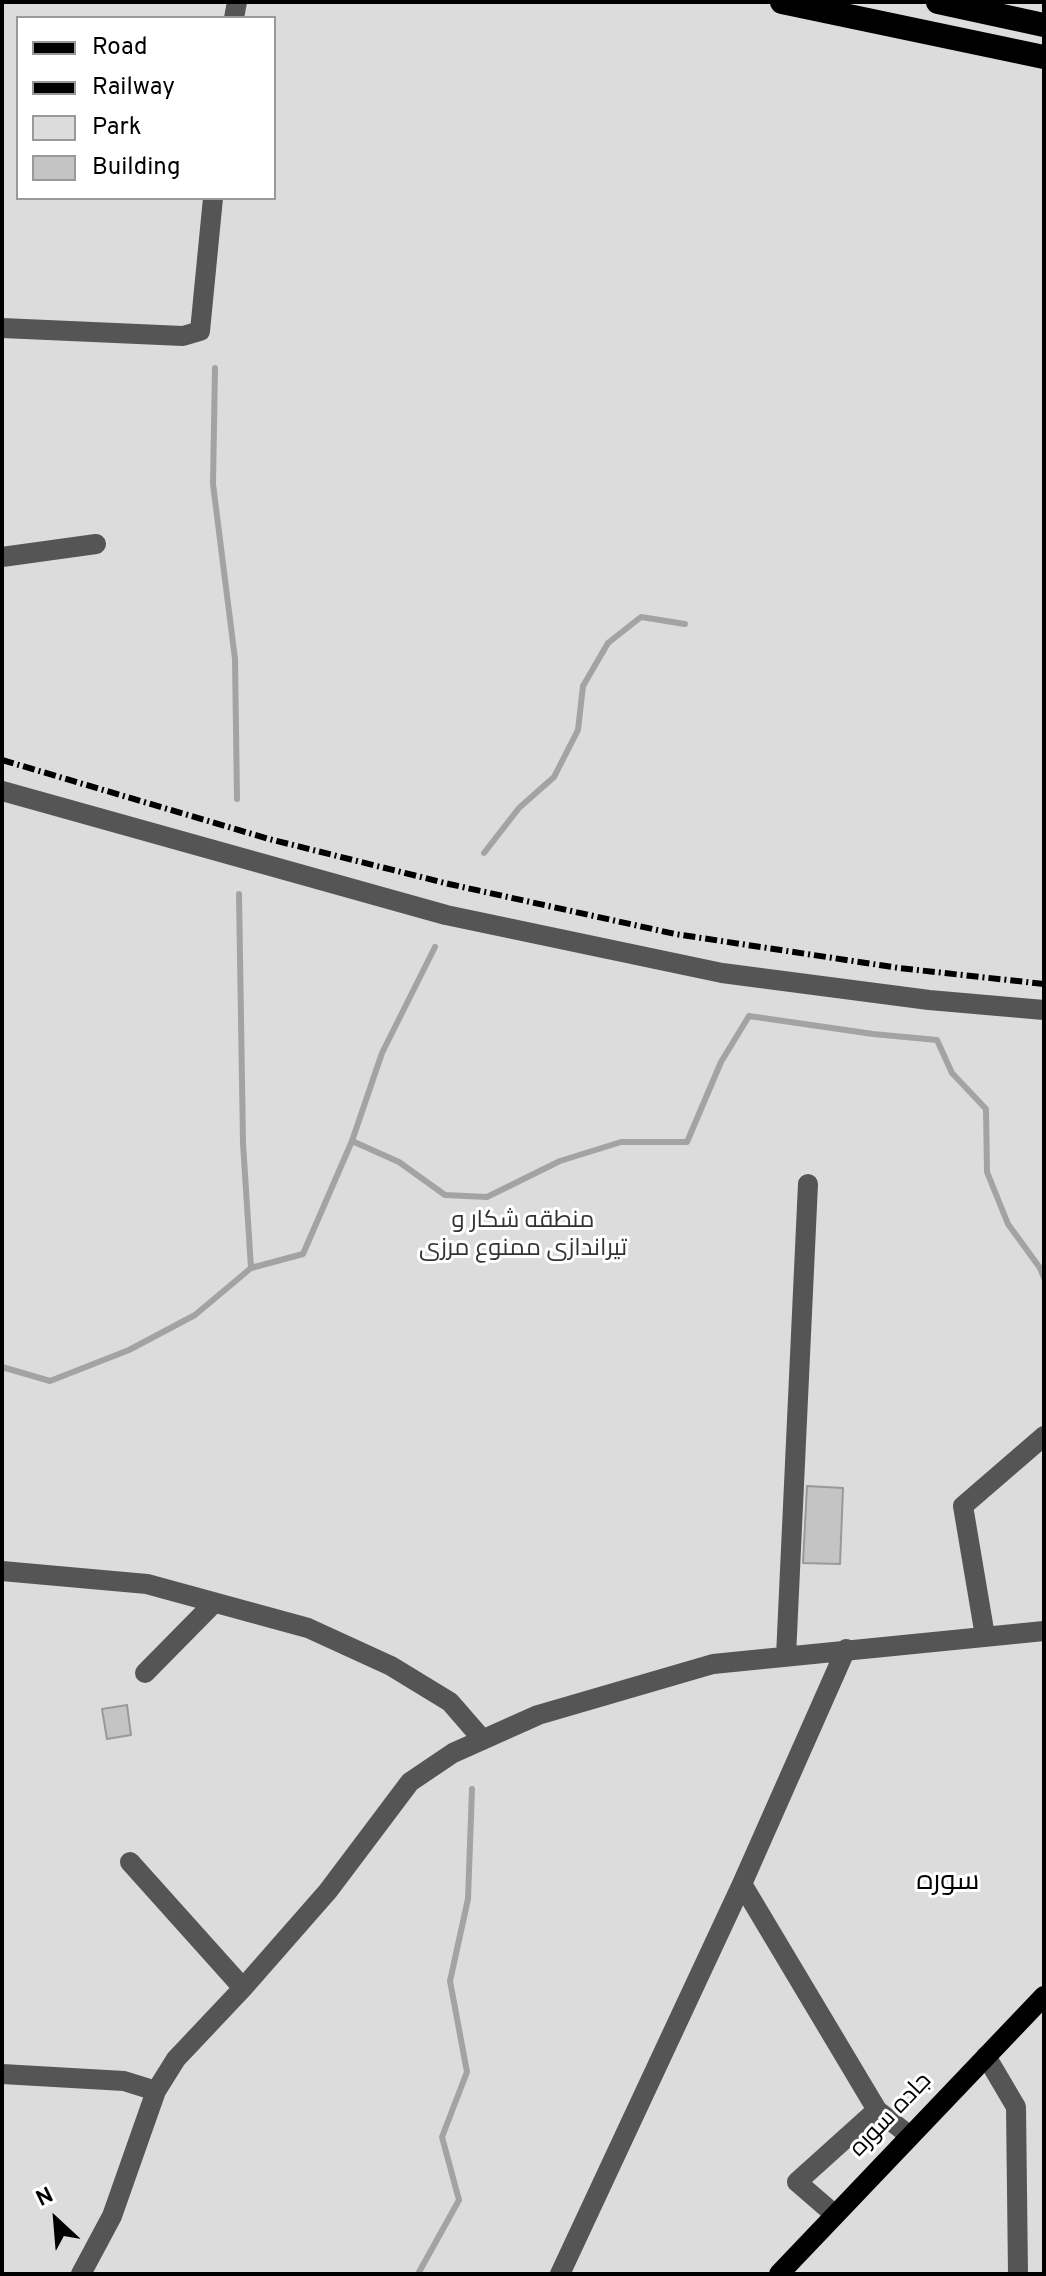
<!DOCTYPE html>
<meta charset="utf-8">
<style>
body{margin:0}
#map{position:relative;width:1046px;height:2276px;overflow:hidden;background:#fff;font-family:Overpass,sans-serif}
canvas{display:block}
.frame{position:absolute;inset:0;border:4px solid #000;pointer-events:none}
.legend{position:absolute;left:16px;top:16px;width:260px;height:184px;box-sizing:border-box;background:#fff;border:2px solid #999;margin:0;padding:10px 14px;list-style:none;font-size:24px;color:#000}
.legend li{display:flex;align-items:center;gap:16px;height:40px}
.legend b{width:40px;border:2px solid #999}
.north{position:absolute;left:16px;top:2180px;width:80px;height:80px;-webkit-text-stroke:6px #fff;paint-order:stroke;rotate:334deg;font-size:22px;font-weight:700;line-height:32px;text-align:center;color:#000}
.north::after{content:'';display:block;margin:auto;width:28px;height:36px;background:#000;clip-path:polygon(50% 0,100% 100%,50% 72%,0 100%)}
</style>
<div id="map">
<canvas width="1046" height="2276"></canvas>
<div class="frame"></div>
<ul class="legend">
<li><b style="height:10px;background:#000"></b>Road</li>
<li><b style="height:10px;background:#000"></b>Railway</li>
<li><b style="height:22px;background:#dcdcdc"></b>Park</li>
<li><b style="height:22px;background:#c4c4c4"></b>Building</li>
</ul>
<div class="north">N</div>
</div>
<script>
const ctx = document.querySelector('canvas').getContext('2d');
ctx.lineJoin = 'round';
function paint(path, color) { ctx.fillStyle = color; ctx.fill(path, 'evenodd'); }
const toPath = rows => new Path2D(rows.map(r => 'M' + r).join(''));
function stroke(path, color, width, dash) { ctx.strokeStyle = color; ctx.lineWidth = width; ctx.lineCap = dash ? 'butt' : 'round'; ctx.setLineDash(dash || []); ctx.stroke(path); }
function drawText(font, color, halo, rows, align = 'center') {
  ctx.font = font + ' Overpass,Cairo,sans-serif'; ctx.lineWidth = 6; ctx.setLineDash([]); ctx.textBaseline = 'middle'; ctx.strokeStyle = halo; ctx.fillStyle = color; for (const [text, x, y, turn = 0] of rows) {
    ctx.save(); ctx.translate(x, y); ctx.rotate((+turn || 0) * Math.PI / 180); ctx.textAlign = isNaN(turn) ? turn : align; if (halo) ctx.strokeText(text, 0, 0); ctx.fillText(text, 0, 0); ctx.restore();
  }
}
const green = toPath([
 [2,2,1044,2,1044,2274,2,2274],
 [18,18,274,18,274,198,18,198]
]);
const stream = toPath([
 [215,368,213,484,235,659,237,799],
 [484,853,519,808,554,777,578,730,583,686,608,643,641,617,685,624],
 [239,894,243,1143,251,1268],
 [352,1141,399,1162,445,1195,487,1197,560,1161,621,1142,687,1142,721,1062,749,1016,873,1034,937,1040,952,1073,986,1109,987,1172,1008,1224,1040,1268,1044,1278],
 [2,1367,50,1381,129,1350,195,1315,251,1268,303,1254,352,1141,382,1053,435,947],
 [418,2274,459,2200,442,2137,467,2072,450,1981,468,1899,472,1789]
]);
const building = toPath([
 [807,1486,843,1488,840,1564,803,1563,807,1486],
 [127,1705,131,1735,107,1739,102,1709,127,1705]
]);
const minor = toPath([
 [234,18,237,2],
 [2,328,183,336,200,331,213,198],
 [2,557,96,544],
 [2,791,446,915,722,973,929,1000,1044,1010],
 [2,1571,147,1584,308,1628,391,1666,450,1702,483,1740],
 [985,1636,963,1506,1044,1436],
 [786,1656,808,1184],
 [145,1673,214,1603],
 [130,1862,243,1988],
 [742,1884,877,2110,797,2182,834,2214],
 [986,2056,1016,2107,1018,2274],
 [2,2074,124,2081,156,2091],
 [877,2110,910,2136],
 [81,2274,112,2216,156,2091,176,2059,243,1988,328,1891,410,1782,453,1753,538,1715,713,1664,1044,1631],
 [560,2274,742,1884,846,1649]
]);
const major = toPath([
 [779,2274,1044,1996]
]);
const highway = toPath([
 [782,2,1044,57],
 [938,2,1044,25]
]);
const rail = toPath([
 [2,760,269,839,449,884,675,934,899,968,1044,984]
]);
const parkNames = [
 ["منطقه شکار و",523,1222],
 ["تیراندازی ممنوع مرزی",523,1250]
];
const streetNames = [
 ["جاده سوره",892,2116,-46]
];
const quarterNames = [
 ["سوره",948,1883]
];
paint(green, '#dcdcdc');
stroke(stream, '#a3a3a3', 6);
paint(building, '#c4c4c4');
stroke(building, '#999', 2);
stroke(major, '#dbdbdb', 22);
stroke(highway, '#dbdbdb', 26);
stroke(minor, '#555', 20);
stroke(major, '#000', 20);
stroke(highway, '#000', 24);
stroke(rail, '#000', 6, [12, 4, 2, 4]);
drawText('24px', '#333', '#fff', parkNames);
drawText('24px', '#000', '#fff', streetNames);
drawText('28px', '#000', '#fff', quarterNames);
</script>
